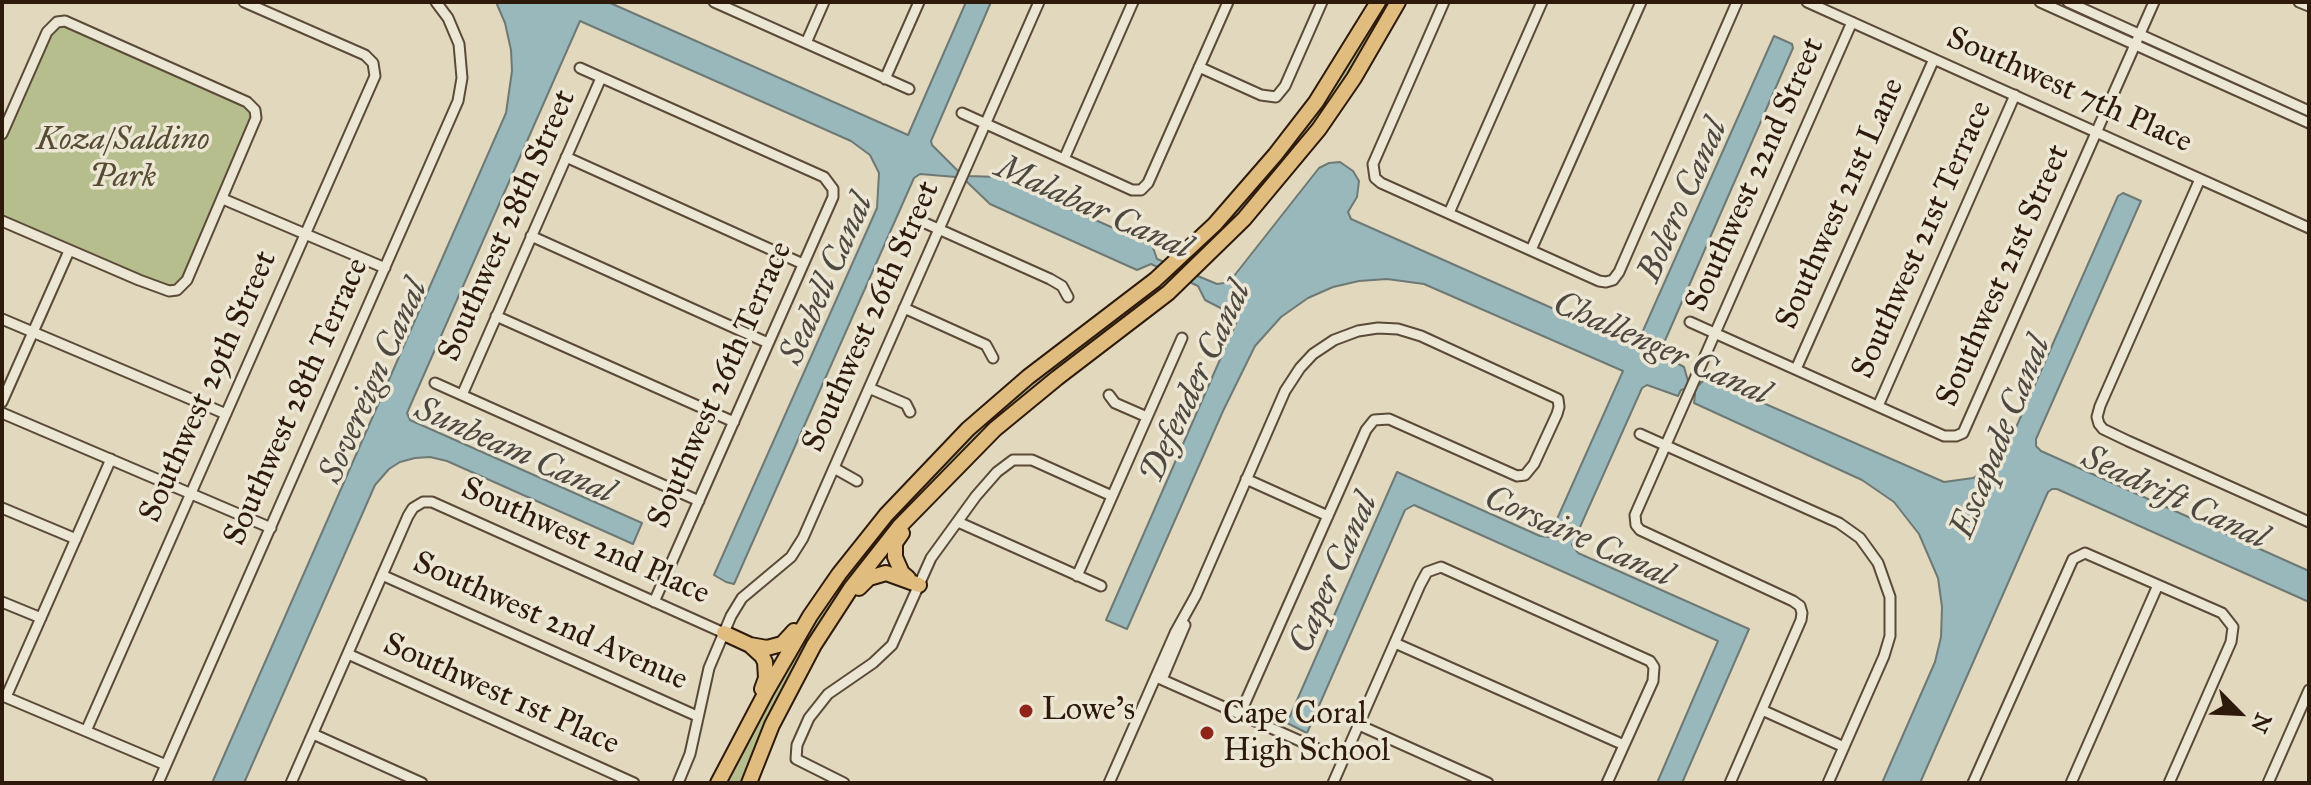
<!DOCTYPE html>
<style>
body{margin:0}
#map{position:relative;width:2311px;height:785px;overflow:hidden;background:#e1d8bd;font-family:"IM FELL Great Primer",serif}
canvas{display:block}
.frame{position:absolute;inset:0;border:4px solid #2e1a0b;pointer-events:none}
.north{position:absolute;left:2199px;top:673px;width:80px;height:80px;-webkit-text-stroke:6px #ece6d4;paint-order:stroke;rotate:114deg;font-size:22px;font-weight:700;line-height:32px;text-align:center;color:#2e1a0b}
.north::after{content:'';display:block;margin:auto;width:28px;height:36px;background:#2e1a0b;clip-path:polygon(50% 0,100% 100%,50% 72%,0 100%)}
</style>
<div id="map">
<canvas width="2311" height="785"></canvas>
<div class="frame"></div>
<div class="north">N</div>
</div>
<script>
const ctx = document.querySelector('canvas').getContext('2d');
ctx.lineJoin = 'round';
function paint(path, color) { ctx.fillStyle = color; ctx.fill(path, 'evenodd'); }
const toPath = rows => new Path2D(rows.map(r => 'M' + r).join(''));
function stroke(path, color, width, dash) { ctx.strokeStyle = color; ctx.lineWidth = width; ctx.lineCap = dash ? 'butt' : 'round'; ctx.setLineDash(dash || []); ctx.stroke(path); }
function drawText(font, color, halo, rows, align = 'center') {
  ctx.font = font + ' "IM FELL Great Primer",serif'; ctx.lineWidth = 7; ctx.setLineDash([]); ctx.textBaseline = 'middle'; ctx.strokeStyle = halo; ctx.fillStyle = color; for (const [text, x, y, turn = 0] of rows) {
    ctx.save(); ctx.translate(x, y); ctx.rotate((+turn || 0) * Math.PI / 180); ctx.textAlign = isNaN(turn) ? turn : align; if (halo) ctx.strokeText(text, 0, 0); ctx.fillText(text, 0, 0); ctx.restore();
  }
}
const green = toPath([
 [1384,2,1392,2,1330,104,1261,193,1160,291,1016,404,973,441,893,526,807,647,769,716,744,783,725,783,811,627,854,564,896,511,992,415,1232,215,1297,138,1327,97],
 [57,22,255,110,177,290,2,214,2,145]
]);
const water = toPath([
 [496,2,608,2,908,135,966,2,991,2,931,141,932,145,958,171,968,176,998,177,1152,245,1157,259,1217,284,1224,283,1234,276,1319,168,1329,163,1340,162,1353,171,1359,181,1357,197,1348,212,1351,219,1633,344,1636,343,1642,333,1774,36,1792,44,1793,48,1660,352,1662,355,1684,367,1688,381,1699,385,1706,378,1944,482,1973,478,1988,471,2003,457,2118,196,2123,193,2141,201,2036,439,2036,446,2041,451,2309,571,2309,602,2057,489,2052,489,2048,492,1920,783,1882,783,1935,662,1941,637,1942,607,1938,578,1919,534,1894,502,1862,480,1694,403,1695,394,1685,389,1681,390,1678,396,1647,385,1642,388,1572,545,1578,553,1749,629,1682,783,1657,783,1718,641,1414,505,1405,510,1307,733,1287,723,1397,472,1540,536,1549,537,1623,371,1424,284,1387,279,1359,281,1333,287,1308,298,1281,317,1255,346,1223,411,1127,629,1106,620,1236,323,1236,316,1205,300,1198,286,1151,264,1137,270,990,204,966,181,956,177,920,174,914,178,734,584,726,582,714,575,877,208,879,173,870,155,851,141,580,21,407,413,410,420,642,523,633,544,447,461,430,457,415,458,400,462,389,469,375,485,244,783,212,783,506,113,512,71,511,50,505,23,496,2]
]);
const minor = toPath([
 [714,2,909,89],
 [1444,2,1373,164,1375,178,1381,183,1599,281,1606,282,1613,280,1619,272,1737,2],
 [1807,2,2309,228],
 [2040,2,2309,123],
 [2068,2,2309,111],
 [2299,2,2309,6],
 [806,43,824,2],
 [1199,67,1261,95,1276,97,1285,86,1322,2],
 [580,68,824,177,833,189,833,197,654,602],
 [885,79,919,2],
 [962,113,1132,190,1141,190,1148,183,1228,2],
 [2,134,47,32,57,22,65,21,247,102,255,110,256,118,187,280,177,290,169,291,139,280,2,221],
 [566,157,803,264],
 [1064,159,1133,2],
 [2200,179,2100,406,2097,417,2099,424,2103,429,2128,441,2309,522],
 [223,199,385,268],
 [1449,213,1542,2],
 [925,223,1050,279,1062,286,1068,297],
 [531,236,768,343],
 [1531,250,1641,2],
 [904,308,986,345,993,358],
 [496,316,734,422],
 [2,319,226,414],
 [1690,322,1944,436,1956,436,1963,433,2154,2],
 [1796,369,1934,59],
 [435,383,699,501],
 [869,388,906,404,910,412],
 [462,395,601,78],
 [1109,395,1115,403,1147,417],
 [2,402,69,251],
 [1878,406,2015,95],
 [2,413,271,528],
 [1640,434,1839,523,1860,538,1878,563,1890,597,1890,636,1884,656,1828,783],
 [834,468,857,481],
 [1246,479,1328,516],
 [2,508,76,539],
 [958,522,1101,586],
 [382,575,697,716],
 [1077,576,1182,338],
 [2,602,41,618],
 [1395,643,1624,745],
 [348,654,634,783],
 [1156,677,1343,760],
 [1163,677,1185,625],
 [3,696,166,765],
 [6,697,111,459],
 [1762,710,1844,747],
 [1359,725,1488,783],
 [86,731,375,76,373,63,365,55,244,2],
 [313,734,422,783],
 [158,783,458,101,462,78,459,44,448,18,436,2],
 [291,783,408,516,413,508,423,502,432,502,724,633],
 [678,783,690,754,709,668,731,616,742,598,791,557,803,538,1039,2],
 [844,783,796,759,797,745,809,718,828,694,873,663,892,645,931,558,976,496,997,472,1013,460,1032,460,1112,496],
 [1109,783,1175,633,1196,595,1285,391,1300,368,1313,354,1334,340,1358,331,1378,328,1398,329,1421,336,1558,399,1559,407,1557,414,1534,464,1525,475,1517,476,1389,419,1374,420,1366,430,1240,714],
 [1333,783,1420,585,1427,572,1441,567,1650,661,1654,667,1653,681,1607,783],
 [1730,783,1801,620,1802,613,1800,606,1793,601,1640,530,1636,525,1635,515,1852,22],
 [1973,783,2073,559,2085,553,2222,613,2233,627,2231,642,2169,783],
 [2071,783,2158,585],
 [2268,783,2309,690]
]);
const highway = toPath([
 [902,533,895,543,895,557,902,573,908,578],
 [859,588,869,578,886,573,919,585],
 [724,633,750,645,767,648,782,644,794,631],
 [750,645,762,656,765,662,766,678,762,689],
 [718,783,766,692,810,616,839,574,886,515,968,429,1028,377,1155,280,1215,224,1275,155,1316,102,1378,2],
 [749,783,772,725,814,645,851,588,899,527,995,429,1057,378,1168,293,1244,219,1319,129,1354,78,1398,2]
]);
const markers = [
 [1026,711,8,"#8f2418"],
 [1207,733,8,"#8f2418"]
];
const streetNames = [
 ["Southwest 7th Place",2069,91,24],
 ["Southwest 22nd Street",1756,175,-66],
 ["Southwest 21st Lane",1841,204,-66],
 ["Southwest 28th Street",508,226,-66],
 ["Southwest 21st Terrace",1923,240,-66],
 ["Southwest 21st Street",2004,276,-66],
 ["Southwest 26th Street",872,317,-66],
 ["Southwest 26th Terrace",721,385,-66],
 ["Southwest 29th Street",209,387,-66],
 ["Southwest 28th Terrace",297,402,-66],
 ["Southwest 2nd Place",585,542,24],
 ["Southwest 2nd Avenue",550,622,24],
 ["Southwest 1st Place",501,695,24]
];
const parkNames = [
 ["Koza/Saldino",123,141],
 ["Park",123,178]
];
const poiNames = [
 ["Lowe's",1042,711],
 ["Cape Coral",1223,715],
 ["High School",1223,752]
];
const waterNames = [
 ["Bolero Canal",1684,201,-66],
 ["Malabar Canal",1093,209,24],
 ["Seabell Canal",828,280,-66],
 ["Challenger Canal",1661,350,24],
 ["Sovereign Canal",375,382,-66],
 ["Defender Canal",1197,383,-65],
 ["Escapade Canal",2002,438,-68],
 ["Sunbeam Canal",514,452,24],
 ["Seadrift Canal",2174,499,25],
 ["Corsaire Canal",1578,538,24],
 ["Caper Canal",1335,574,-66]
];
paint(green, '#b7be8e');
paint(water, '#98b8bb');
stroke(water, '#6e7975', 2);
stroke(minor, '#5b4a38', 13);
stroke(highway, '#2e1a0b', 18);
stroke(minor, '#ece6d4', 9);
stroke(highway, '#e0bc7e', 14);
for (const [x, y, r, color] of markers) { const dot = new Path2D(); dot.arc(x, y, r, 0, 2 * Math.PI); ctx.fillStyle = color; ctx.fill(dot); stroke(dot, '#ece6d4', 3); }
drawText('32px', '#2e1a0b', '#ece6d4', streetNames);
drawText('italic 32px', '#574b32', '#ece6d4', parkNames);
drawText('32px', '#2e1a0b', '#ece6d4', poiNames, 'left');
drawText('italic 34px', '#4e4940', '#ece6d4', waterNames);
</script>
